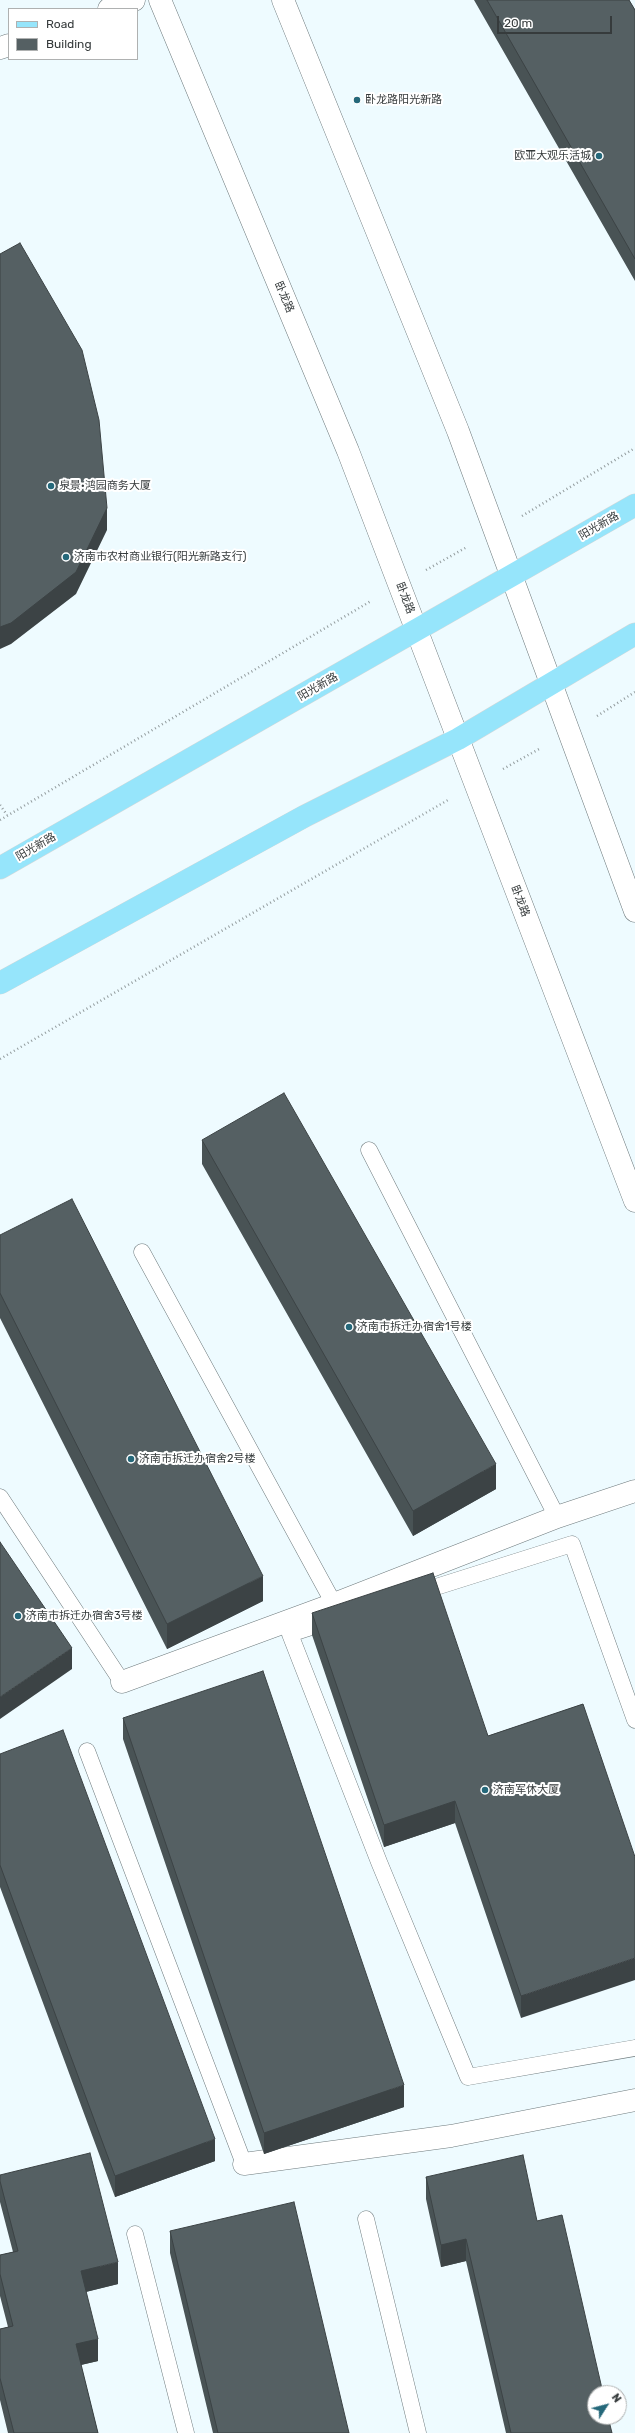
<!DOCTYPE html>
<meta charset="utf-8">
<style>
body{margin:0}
#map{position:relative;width:635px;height:2433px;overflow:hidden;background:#eefbff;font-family:Rubik,sans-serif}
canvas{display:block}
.legend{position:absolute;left:8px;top:8px;width:130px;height:52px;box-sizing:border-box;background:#fff;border:1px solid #afb1b1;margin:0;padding:5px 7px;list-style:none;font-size:12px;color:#363b3c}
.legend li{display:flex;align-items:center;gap:8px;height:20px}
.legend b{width:20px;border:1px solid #afb1b1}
.north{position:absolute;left:587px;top:2385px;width:40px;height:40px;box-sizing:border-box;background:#fff;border:1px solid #afb1b1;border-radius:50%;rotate:54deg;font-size:11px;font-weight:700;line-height:16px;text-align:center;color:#363b3c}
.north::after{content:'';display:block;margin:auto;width:14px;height:18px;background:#25687a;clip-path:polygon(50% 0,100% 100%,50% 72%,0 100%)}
.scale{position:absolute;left:497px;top:16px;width:115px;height:18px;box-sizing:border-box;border:2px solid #363b3c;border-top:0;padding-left:5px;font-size:12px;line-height:14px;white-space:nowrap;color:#363b3c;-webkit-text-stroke:3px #fff;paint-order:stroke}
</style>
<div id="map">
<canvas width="635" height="2433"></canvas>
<ul class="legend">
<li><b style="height:5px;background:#96e5fb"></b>Road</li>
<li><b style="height:11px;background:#556063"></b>Building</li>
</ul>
<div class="north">N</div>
<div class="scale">20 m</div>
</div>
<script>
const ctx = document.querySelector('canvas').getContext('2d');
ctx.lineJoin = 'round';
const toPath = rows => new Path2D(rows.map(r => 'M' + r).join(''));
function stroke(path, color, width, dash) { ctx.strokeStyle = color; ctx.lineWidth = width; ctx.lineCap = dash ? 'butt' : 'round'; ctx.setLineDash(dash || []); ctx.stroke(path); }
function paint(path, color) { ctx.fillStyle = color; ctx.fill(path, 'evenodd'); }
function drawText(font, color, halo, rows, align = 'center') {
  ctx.font = font + ' Rubik,"Noto Sans SC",sans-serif'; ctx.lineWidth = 4; ctx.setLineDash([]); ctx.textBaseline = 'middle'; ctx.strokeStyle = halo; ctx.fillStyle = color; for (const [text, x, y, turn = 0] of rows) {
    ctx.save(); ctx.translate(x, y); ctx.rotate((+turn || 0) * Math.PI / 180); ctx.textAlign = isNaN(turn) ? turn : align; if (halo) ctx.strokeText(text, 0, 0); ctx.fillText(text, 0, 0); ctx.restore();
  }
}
const path = toPath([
 [522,516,635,448],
 [426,570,467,547],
 [597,716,635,692],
 [503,769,541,748],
 [0,805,7,815],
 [0,820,371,601],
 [0,1059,448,800]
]);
const service = toPath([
 [369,1150,557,1517],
 [142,1252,334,1604],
 [0,1497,122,1682],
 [417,1593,572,1544,635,1720],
 [333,1620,290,1634,379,1862,468,2077,635,2048],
 [87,1751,244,2164],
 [366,2219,418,2433],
 [135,2234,186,2433]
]);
const minor = toPath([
 [109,9,134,0],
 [0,48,9,45],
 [122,1682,334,1604,557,1517,635,1491],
 [244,2164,451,2136,635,2100]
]);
const secondary = toPath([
 [160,0,348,451,635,1201],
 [283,0,458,431,635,911]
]);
const primary = toPath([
 [0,868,635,505],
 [0,983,305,816,458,739,635,634]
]);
const wall = toPath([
 [474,0,629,0,635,10,635,281],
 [202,1140,496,1489,413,1536,202,1164],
 [0,1235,263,1601,167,1649,0,1318],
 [312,1613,488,1736,583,1704,521,2018,455,1823,384,1847,312,1635],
 [123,1718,404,2107,264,2154,123,1739],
 [0,1754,215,2161,115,2197,0,1887],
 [0,2175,118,2284,86,2292,98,2361,81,2365,98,2433,8,2433,0,2400,0,2329,8,2327,0,2296,0,2255,13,2252,0,2202],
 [426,2177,537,2221,612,2433,506,2433,466,2261,441,2267,426,2199],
 [170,2231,349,2433,213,2433,170,2253]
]);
const shadedWall = toPath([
 [107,508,107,530,76,594,11,644,0,649,0,627],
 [496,1464,496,1489,413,1536,413,1511],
 [263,1576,263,1601,167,1649,167,1624],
 [72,1648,72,1669,0,1719,0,1697],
 [455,1801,455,1823,384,1847,384,1825],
 [635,1958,635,1980,521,2018,521,1996],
 [404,2085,404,2107,264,2154,264,2133],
 [215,2139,215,2161,115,2197,115,2176],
 [466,2239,466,2261,441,2267,441,2245],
 [118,2262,118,2284,81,2293,81,2271],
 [98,2339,98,2361,76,2366,76,2344]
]);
const building = toPath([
 [487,0,629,0,635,10,635,259,487,0],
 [20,243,82,350,99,420,107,508,76,572,11,623,0,627,0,254,20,243],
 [284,1093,496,1464,413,1511,202,1140,284,1093],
 [72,1199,263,1576,167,1624,0,1293,0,1235,72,1199],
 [0,1542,72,1648,0,1697,0,1542],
 [433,1573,488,1736,583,1704,635,1857,635,1958,521,1996,455,1801,384,1825,312,1613,433,1573],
 [263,1671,404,2085,264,2133,123,1718,263,1671],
 [63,1730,215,2139,115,2176,0,1865,0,1754,63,1730],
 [90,2153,118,2262,81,2271,98,2339,76,2344,98,2433,14,2433,0,2378,0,2329,13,2326,0,2274,0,2255,18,2251,0,2181,0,2175,90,2153],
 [523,2155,537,2221,562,2215,603,2393,595,2393,595,2417,608,2417,612,2433,511,2433,466,2239,441,2245,426,2177,523,2155],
 [294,2202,349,2433,218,2433,170,2231,294,2202]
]);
const markers = [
 [357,100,4,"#25687a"],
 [599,156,4,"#25687a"],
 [51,486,4,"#25687a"],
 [66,557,4,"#25687a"],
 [349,1327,4,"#25687a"],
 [131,1459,4,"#25687a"],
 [18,1616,4,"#25687a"],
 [485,1790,4,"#25687a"]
];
const poiNames = [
 ["卧龙路阳光新路",365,100],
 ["欧亚大观乐活城",591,156,"right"],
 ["泉景·鸿园商务大厦",59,486],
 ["济南市农村商业银行(阳光新路支行)",74,557],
 ["济南市拆迁办宿舍1号楼",357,1327],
 ["济南市拆迁办宿舍2号楼",139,1459],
 ["济南市拆迁办宿舍3号楼",26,1616],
 ["济南军休大厦",493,1790]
];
const streetNames = [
 ["卧龙路",284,297,67],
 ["阳光新路",599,526,-30],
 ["卧龙路",405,598,69],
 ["阳光新路",318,687,-30],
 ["阳光新路",36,847,-30],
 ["卧龙路",520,901,69]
];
stroke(service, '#6e7a7d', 17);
stroke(minor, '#6e7a7d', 23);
stroke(secondary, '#6e7a7d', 23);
stroke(primary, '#d7d8d8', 23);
stroke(path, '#939c9e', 2.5, [1, 3]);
stroke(service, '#fff', 16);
stroke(minor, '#fff', 22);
stroke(secondary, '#fff', 22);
stroke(primary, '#96e5fb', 22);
paint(wall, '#495355');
paint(shadedWall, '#3c4345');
paint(building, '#556063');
stroke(building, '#3c4345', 1);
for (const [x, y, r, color] of markers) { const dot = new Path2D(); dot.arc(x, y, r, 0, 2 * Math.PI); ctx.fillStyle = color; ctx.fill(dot); stroke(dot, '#fff', 1.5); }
drawText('11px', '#363b3c', '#fff', poiNames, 'left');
drawText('11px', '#363b3c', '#fff', streetNames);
</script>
